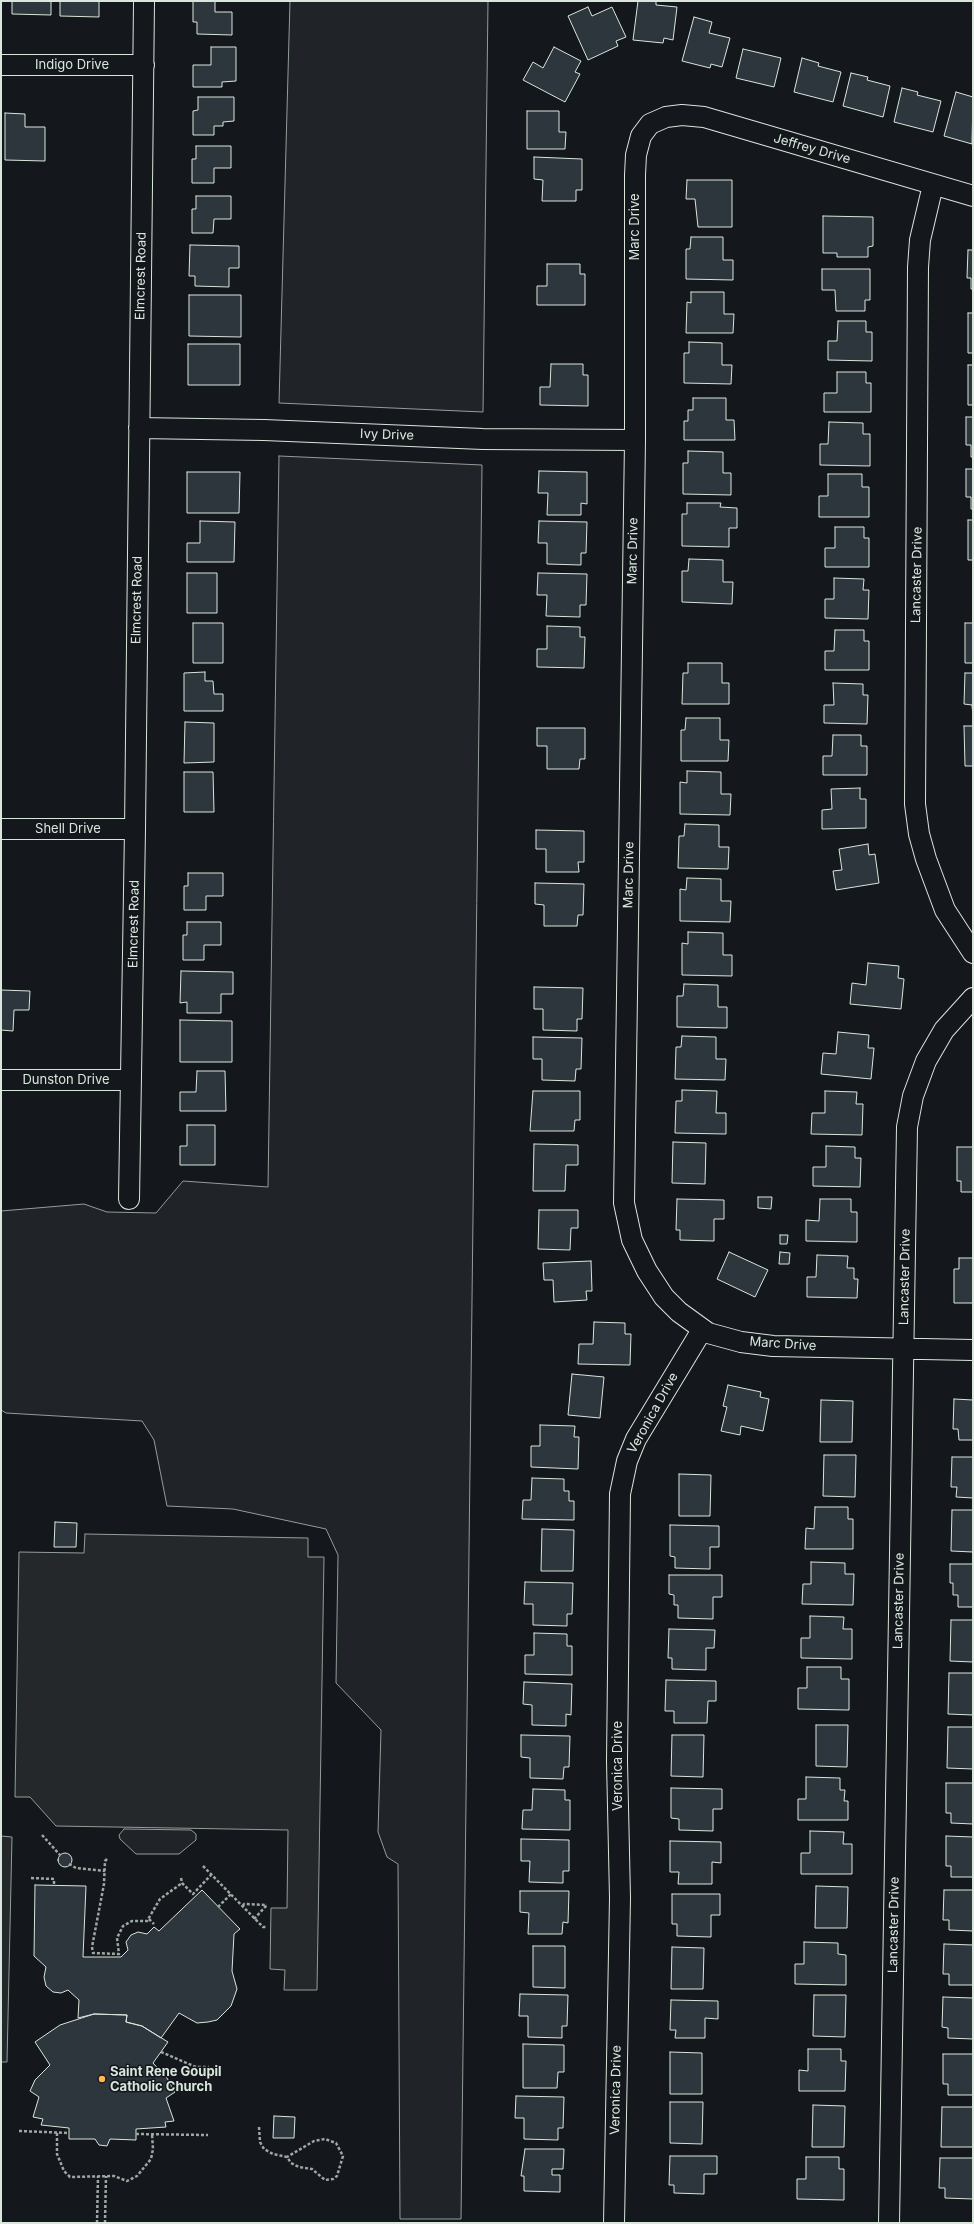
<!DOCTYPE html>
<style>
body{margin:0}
#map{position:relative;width:974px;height:2224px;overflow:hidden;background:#14181c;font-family:Inter,sans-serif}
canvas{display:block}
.frame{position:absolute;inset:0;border:2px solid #d8e6dc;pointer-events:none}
</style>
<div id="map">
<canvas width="974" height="2224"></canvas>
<div class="frame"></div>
</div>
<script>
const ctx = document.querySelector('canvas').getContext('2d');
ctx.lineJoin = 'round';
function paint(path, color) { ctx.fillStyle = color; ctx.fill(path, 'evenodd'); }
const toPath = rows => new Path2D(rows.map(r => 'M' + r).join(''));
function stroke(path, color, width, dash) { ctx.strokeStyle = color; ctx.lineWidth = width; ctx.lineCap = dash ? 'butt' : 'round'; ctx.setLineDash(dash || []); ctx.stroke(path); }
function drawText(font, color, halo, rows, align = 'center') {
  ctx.font = font + ' Inter,sans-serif'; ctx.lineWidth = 3; ctx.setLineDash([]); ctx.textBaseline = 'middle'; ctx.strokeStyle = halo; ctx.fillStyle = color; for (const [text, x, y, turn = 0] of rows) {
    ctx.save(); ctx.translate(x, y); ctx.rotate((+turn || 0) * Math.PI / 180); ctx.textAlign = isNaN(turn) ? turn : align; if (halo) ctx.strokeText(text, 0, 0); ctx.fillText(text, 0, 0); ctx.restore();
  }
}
const green = toPath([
 [290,1,488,1,483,412,279,403,290,1],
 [279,456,482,465,461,2219,400,2219,398,1864,387,1857,378,1832,381,1730,336,1683,338,1555,326,1529,233,1509,167,1506,154,1440,142,1421,6,1413,1,1410,1,1211,84,1204,107,1212,156,1213,183,1181,268,1187,279,456],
 [124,1829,191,1830,196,1834,196,1840,179,1854,136,1854,120,1839,119,1835,124,1829]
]);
const parking = toPath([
 [85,1534,308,1538,308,1557,324,1557,317,1990,284,1990,285,1970,270,1969,271,1908,287,1908,288,1830,56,1826,30,1797,15,1797,19,1552,84,1553,85,1534],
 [1,1836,12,1837,7,2062,1,2062,1,1836]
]);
const building = toPath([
 [12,1,51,1,51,15,12,14,12,1],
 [60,1,99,1,99,17,60,16,60,1],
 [193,1,215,1,215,12,232,12,232,35,197,34,197,22,193,22,193,1],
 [638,1,656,1,656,5,677,7,673,40,664,38,663,43,633,40,638,1],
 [588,7,592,16,612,7,626,37,616,41,618,46,588,60,568,16,588,7],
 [694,17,712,22,709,33,730,38,722,67,711,64,710,68,682,61,694,17],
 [211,47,236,47,236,81,222,82,222,87,193,87,193,65,211,65,211,47],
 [554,47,581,61,575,72,580,74,565,102,523,80,533,62,543,68,554,47],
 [743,49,781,58,774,87,736,78,743,49],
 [802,58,819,63,818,66,841,72,833,102,794,92,802,58],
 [851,73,868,77,867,80,890,86,883,117,843,106,851,73],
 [902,88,918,92,917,95,941,101,933,132,894,122,902,88],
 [956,92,973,97,972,144,944,136,956,92],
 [198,97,234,97,234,121,223,122,223,126,214,126,214,135,193,135,193,111,198,110,198,97],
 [527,111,559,111,559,132,566,132,565,149,527,149,527,111],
 [5,113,25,114,25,127,45,127,45,161,5,160,5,113],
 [196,146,231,146,231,168,214,168,214,183,192,183,192,159,196,159,196,146],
 [534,157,582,159,582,190,576,190,576,201,542,201,543,180,534,179,534,157],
 [687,180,732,180,732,227,698,227,695,199,686,199,687,180],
 [196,196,231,196,231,219,214,219,213,233,192,233,192,209,196,209,196,196],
 [823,216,873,217,873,246,868,247,868,257,837,257,837,253,823,253,823,216],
 [691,237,723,237,723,260,733,260,733,280,686,279,686,249,690,249,691,237],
 [190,245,239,246,239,268,229,268,229,287,195,286,195,276,189,276,190,245],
 [968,250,973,250,973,289,971,289,971,278,967,278,968,250],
 [547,264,580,264,580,274,585,274,585,305,537,305,537,286,547,286,547,264],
 [822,269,870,269,870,300,865,300,865,311,836,311,835,290,822,290,822,269],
 [691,292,724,292,724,314,734,314,733,333,686,333,687,302,691,303,691,292],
 [189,295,241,295,241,337,189,336,189,295],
 [968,313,973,313,973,353,968,353,968,313],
 [838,321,866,321,866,332,872,332,872,361,828,360,828,341,837,341,838,321],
 [689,342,722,343,722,365,732,365,731,384,684,383,684,353,689,353,689,342],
 [188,344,240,344,240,385,188,385,188,344],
 [551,364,583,364,583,375,588,375,588,406,540,405,540,387,550,387,551,364],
 [968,365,973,365,973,405,968,405,968,365],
 [837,372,866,372,866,383,871,383,871,412,824,412,824,393,837,393,837,372],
 [693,398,726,398,726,420,734,420,735,440,684,440,684,421,688,421,688,410,693,410,693,398],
 [966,417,973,417,973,457,971,457,971,445,966,445,966,417],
 [829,422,863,423,863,434,870,434,870,466,820,465,820,444,828,444,829,422],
 [688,451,723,452,723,473,731,473,731,495,683,494,683,463,688,463,688,451],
 [966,469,973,469,973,509,971,509,971,497,966,497,966,469],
 [539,471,587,472,587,504,581,503,581,515,547,515,548,493,538,493,539,471],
 [187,472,240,472,239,513,187,513,187,472],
 [828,474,862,474,862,487,869,487,869,517,819,517,819,496,828,496,828,474],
 [687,503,721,503,720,507,737,508,737,528,729,528,729,547,682,546,682,514,687,514,687,503],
 [968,520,973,520,973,560,968,560,968,520],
 [200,521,235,522,234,562,187,562,187,543,200,543,200,521],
 [539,521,587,522,586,553,581,553,581,565,547,564,547,543,538,543,539,521],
 [835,527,864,527,864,538,869,538,869,567,825,567,825,548,835,548,835,527],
 [689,559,723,560,723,582,733,582,732,604,682,602,682,571,688,571,689,559],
 [187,573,217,573,217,613,187,613,187,573],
 [538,573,587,574,586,605,580,605,580,617,546,616,547,595,537,595,538,573],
 [834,578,864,579,863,590,869,590,868,619,825,618,825,599,834,599,834,578],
 [193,623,223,623,223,663,193,663,193,623],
 [965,623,973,623,973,663,965,663,965,623],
 [547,626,580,627,580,637,585,637,584,668,537,667,537,649,547,649,547,626],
 [835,630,864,630,864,641,869,641,869,670,825,670,825,651,834,651,835,630],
 [688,663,722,663,722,683,729,683,729,704,682,704,683,673,688,673,688,663],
 [205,672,205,681,213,681,214,694,223,694,223,711,184,711,184,673,205,672],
 [965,673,973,673,973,717,972,705,964,704,965,673],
 [833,683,863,684,863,695,868,695,867,724,824,723,824,705,834,705,833,683],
 [686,718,720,718,720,740,729,740,728,761,681,761,681,730,685,730,686,718],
 [185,722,214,723,214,762,184,763,185,722],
 [964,726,973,726,973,766,965,766,964,726],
 [537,728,585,728,585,759,580,759,579,769,547,769,547,746,537,746,537,728],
 [833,735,861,735,861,746,867,746,867,775,823,775,823,756,832,756,833,735],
 [687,771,721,772,721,794,731,794,730,815,680,814,680,782,687,783,687,771],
 [184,772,213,772,214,812,184,812,184,772],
 [860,788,860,799,866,799,866,828,822,829,822,810,832,809,831,789,860,788],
 [685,824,719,825,719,847,729,847,728,869,678,868,679,836,684,836,685,824],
 [536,830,584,831,584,862,578,862,579,872,546,872,546,849,536,849,536,830],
 [868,844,869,855,875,854,879,883,836,890,833,871,842,870,839,849,868,844],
 [188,873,223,873,223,896,206,896,206,910,184,910,184,886,188,886,188,873],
 [687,878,721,879,721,901,731,901,730,922,680,921,680,889,686,890,687,878],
 [535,883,584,884,583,915,578,915,577,926,544,926,544,905,535,904,535,883],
 [187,922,221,922,221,945,204,945,204,960,183,960,183,935,187,935,187,922],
 [688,932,723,933,723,955,732,955,732,976,682,975,682,943,688,944,688,932],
 [868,963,899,966,898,978,904,979,901,1009,850,1004,852,983,866,985,868,963],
 [181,971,233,972,233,994,221,994,221,1013,187,1013,187,1002,180,1003,181,971],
 [684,984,718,985,718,1007,727,1007,727,1028,677,1027,677,996,683,996,684,984],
 [534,987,583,988,582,1019,577,1019,577,1031,543,1030,543,1009,534,1009,534,987],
 [1,990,30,991,29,1010,14,1010,13,1031,1,1030,1,990],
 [180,1020,232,1021,232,1062,180,1062,180,1020],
 [838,1032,869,1035,868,1048,874,1048,871,1079,821,1074,823,1053,836,1054,838,1032],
 [682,1036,716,1037,716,1059,726,1059,725,1080,675,1079,676,1047,681,1047,682,1036],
 [533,1037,582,1038,581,1069,576,1069,575,1081,542,1080,542,1059,533,1059,533,1037],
 [197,1071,225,1071,226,1111,180,1111,180,1092,196,1092,197,1071],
 [682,1090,717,1091,716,1113,726,1113,726,1134,675,1133,676,1101,682,1101,682,1090],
 [533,1091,580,1091,580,1120,575,1120,574,1131,530,1131,533,1091],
 [825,1091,857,1092,856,1104,863,1104,862,1135,811,1134,812,1113,825,1113,825,1091],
 [187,1125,215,1125,215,1165,180,1165,180,1146,187,1146,187,1125],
 [673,1142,706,1143,705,1184,672,1183,673,1142],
 [534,1144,578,1145,578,1165,566,1165,565,1191,533,1191,534,1144],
 [826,1146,855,1147,855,1158,861,1158,860,1187,813,1186,813,1167,826,1167,826,1146],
 [957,1147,973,1147,973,1192,961,1192,961,1181,957,1181,957,1147],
 [758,1197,772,1197,771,1209,758,1208,758,1197],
 [677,1199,724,1200,724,1219,714,1219,714,1241,680,1240,680,1230,676,1230,677,1199],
 [820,1199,851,1199,851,1212,857,1212,857,1242,806,1241,806,1220,819,1221,820,1199],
 [539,1210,578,1210,578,1228,571,1228,570,1250,538,1249,539,1210],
 [780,1235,788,1235,787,1244,780,1244,780,1235],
 [729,1252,768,1270,755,1297,717,1279,729,1252],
 [780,1252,790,1253,789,1264,779,1264,780,1252],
 [817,1255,848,1256,847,1268,854,1268,854,1279,858,1279,857,1298,807,1297,807,1277,816,1277,817,1255],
 [959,1258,973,1258,973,1303,954,1303,954,1269,959,1269,959,1258],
 [591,1261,592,1291,586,1291,587,1300,554,1302,553,1280,544,1280,543,1263,591,1261],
 [594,1322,625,1323,625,1334,631,1334,630,1365,578,1364,579,1344,593,1344,594,1322],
 [572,1374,604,1377,600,1418,568,1415,572,1374],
 [728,1385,761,1392,760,1397,769,1399,763,1431,741,1426,740,1435,721,1431,727,1407,723,1406,728,1385],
 [954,1399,973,1400,973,1440,959,1440,958,1429,953,1429,954,1399],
 [821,1400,853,1401,852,1442,820,1442,821,1400],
 [540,1425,575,1426,574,1437,579,1437,578,1469,531,1467,531,1446,540,1446,540,1425],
 [824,1455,856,1455,855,1497,823,1496,824,1455],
 [952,1457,973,1457,973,1498,956,1497,957,1487,951,1487,952,1457],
 [679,1474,711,1475,710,1516,679,1516,679,1474],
 [532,1478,564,1479,564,1491,569,1491,569,1501,574,1501,574,1520,522,1519,523,1500,531,1500,532,1478],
 [815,1507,848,1507,848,1519,853,1519,853,1549,805,1549,806,1528,814,1529,815,1507],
 [952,1510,973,1510,973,1552,951,1551,952,1510],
 [55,1522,77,1523,76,1547,54,1547,55,1522],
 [670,1525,719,1526,719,1547,710,1547,710,1569,675,1568,675,1557,670,1556,670,1525],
 [542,1529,574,1530,573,1571,541,1571,542,1529],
 [811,1562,845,1563,845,1574,854,1574,853,1605,802,1604,803,1584,811,1584,811,1562],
 [950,1564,973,1564,973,1607,958,1607,958,1595,953,1595,953,1583,950,1583,950,1564],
 [669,1575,722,1575,722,1597,713,1597,713,1619,678,1618,678,1605,674,1605,674,1595,669,1594,669,1575],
 [525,1582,573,1583,572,1614,567,1614,567,1626,533,1625,533,1604,524,1604,525,1582],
 [810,1616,844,1617,843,1629,852,1629,852,1659,801,1658,801,1638,810,1638,810,1616],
 [951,1620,973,1620,973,1662,950,1661,951,1620],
 [669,1629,715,1630,714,1648,706,1648,706,1670,672,1669,672,1658,668,1658,669,1629],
 [534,1633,567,1634,567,1646,572,1646,572,1675,525,1674,525,1655,534,1655,534,1633],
 [807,1667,841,1667,841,1679,849,1679,849,1710,798,1709,798,1688,807,1688,807,1667],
 [949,1673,973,1673,973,1715,948,1714,949,1673],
 [666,1680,716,1681,716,1701,708,1701,707,1723,674,1723,674,1711,665,1711,666,1680],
 [524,1682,572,1684,571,1715,566,1714,566,1726,532,1725,532,1705,523,1704,524,1682],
 [816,1725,848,1725,847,1767,816,1766,816,1725],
 [948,1727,973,1727,973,1769,947,1768,948,1727],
 [521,1735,570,1736,569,1767,564,1767,563,1779,530,1778,530,1758,521,1757,521,1735],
 [672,1735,704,1735,703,1777,671,1776,672,1735],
 [806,1777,840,1778,840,1790,845,1790,844,1801,848,1801,848,1820,798,1820,798,1799,806,1799,806,1777],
 [946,1783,973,1783,973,1824,951,1823,951,1813,946,1813,946,1783],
 [671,1788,722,1789,722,1809,713,1809,713,1831,679,1830,679,1819,671,1818,671,1788],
 [533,1789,565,1790,565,1800,570,1800,570,1830,522,1829,523,1810,532,1810,533,1789],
 [810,1831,844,1832,843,1844,852,1844,852,1874,801,1874,801,1853,810,1853,810,1831],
 [946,1836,973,1837,973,1877,951,1877,951,1866,946,1866,946,1836],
 [521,1839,569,1840,569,1871,563,1871,563,1883,529,1882,530,1861,521,1861,521,1839],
 [670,1841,721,1842,721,1863,712,1862,712,1884,678,1884,679,1872,670,1872,670,1841],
 '58 1860a7 7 0 1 1 14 0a7 7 0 1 1-14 0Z',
 [35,1885,86,1886,83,1957,121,1957,128,1950,126,1942,131,1935,138,1932,147,1934,154,1927,159,1931,202,1890,240,1929,234,1934,232,1971,237,1989,231,2006,217,2020,208,2022,197,2023,179,2013,161,2038,142,2026,126,2022,127,2015,94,2014,78,2018,79,2000,68,1990,61,1993,53,1992,46,1986,44,1977,46,1967,34,1956,35,1885],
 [816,1886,848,1887,847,1928,815,1928,816,1886],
 [944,1890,973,1890,973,1931,949,1930,949,1920,943,1920,944,1890],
 [520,1891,569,1891,568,1923,563,1922,562,1934,528,1934,529,1913,520,1912,520,1891],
 [672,1894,720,1894,720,1915,711,1915,711,1937,677,1936,677,1924,672,1924,672,1894],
 [804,1942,838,1943,838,1954,846,1955,846,1985,795,1984,795,1964,804,1964,804,1942],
 [944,1944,973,1945,973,1985,949,1985,949,1974,943,1974,944,1944],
 [533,1946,565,1946,565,1988,533,1987,533,1946],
 [672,1947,704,1948,703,1989,671,1989,672,1947],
 [520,1994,568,1995,567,2026,562,2026,562,2038,528,2037,528,2016,519,2016,520,1994],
 [814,1995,846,1995,845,2037,813,2036,814,1995],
 [943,1997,973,1998,973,2039,948,2038,948,2028,942,2027,943,1997],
 [671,2000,718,2001,718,2019,705,2018,705,2038,675,2038,676,2030,670,2030,671,2000],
 [94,2014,127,2015,126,2022,142,2026,168,2042,153,2063,167,2078,175,2092,166,2098,174,2121,165,2122,166,2127,136,2129,136,2140,110,2139,107,2146,99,2145,95,2139,69,2139,69,2128,41,2125,43,2119,33,2117,39,2097,30,2091,35,2080,50,2065,35,2042,60,2025,94,2014],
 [523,2044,564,2045,564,2072,558,2072,557,2088,523,2088,523,2044],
 [808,2049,841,2049,841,2061,846,2061,845,2091,799,2091,799,2070,808,2071,808,2049],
 [670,2052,702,2053,702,2094,670,2094,670,2052],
 [943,2054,973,2054,973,2095,948,2095,948,2084,943,2084,943,2054],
 [516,2096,564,2097,563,2128,558,2128,558,2140,524,2139,524,2118,515,2118,516,2096],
 [670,2102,703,2102,702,2144,670,2143,670,2102],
 [813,2105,845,2106,844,2147,812,2147,813,2105],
 [942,2107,973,2107,973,2147,941,2147,942,2107],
 [274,2116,295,2117,294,2138,273,2138,274,2116],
 [525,2149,564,2149,563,2169,552,2169,552,2175,560,2175,560,2192,524,2191,524,2176,521,2176,525,2149],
 [670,2156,717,2156,717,2174,704,2174,704,2194,674,2193,674,2185,669,2185,670,2156],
 [806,2157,839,2157,839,2169,844,2169,844,2200,797,2199,797,2179,806,2179,806,2157],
 [940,2158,973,2158,973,2199,945,2198,945,2188,939,2188,940,2158]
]);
const path = toPath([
 [42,1835,60,1855],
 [107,1859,105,1861,104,1884,92,1947,93,1953,119,1954,117,1938,123,1926,132,1921,147,1921,160,1899,182,1883],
 [69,1864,76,1868,105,1871],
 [203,1866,263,1927,267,1927],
 [31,1878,54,1879,54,1885],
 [181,1878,182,1883,193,1894,211,1875],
 [243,1906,244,1904,267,1905],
 [218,1907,231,1894],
 [149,1919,154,1924],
 [254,1919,267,1905],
 [161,2052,196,2067,209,2067],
 [259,2127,260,2142,264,2149,273,2154,287,2157,291,2163,299,2167,312,2169,325,2180,333,2179,337,2176,343,2156,336,2143,325,2139,314,2141,287,2157],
 [19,2131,69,2133],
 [57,2133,57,2154,64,2171,70,2177,114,2176,127,2181,137,2176,151,2159,153,2149,152,2134],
 [136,2134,208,2135],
 [97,2223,98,2176],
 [105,2223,106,2176]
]);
const minor = toPath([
 [1,65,144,65],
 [933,185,920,240,918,267,915,804,919,834,926,859,945,910,973,953],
 [973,196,704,117,682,115,666,117,650,124,641,136,636,155,635,175,635,440,624,1203,632,1240,647,1271,664,1297,679,1312,708,1333,741,1342,773,1346,973,1350],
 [139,428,264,430,483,439,635,440],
 [1,829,135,829],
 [1,1080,131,1080],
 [129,1199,135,829,144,1],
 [614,2223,620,1898,617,1761,620,1494,627,1461,636,1439,702,1330],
 [889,2223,907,1127,913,1096,926,1061,944,1030,973,998]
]);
const markers = [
 [102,2079,4,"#ffb74d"]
];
const streetNames = [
 ["Indigo Drive",72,65],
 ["Jeffrey Drive",812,149,16],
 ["Marc Drive",635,227,-90],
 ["Elmcrest Road",141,276,-89],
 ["Ivy Drive",387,435,2],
 ["Marc Drive",633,551,-89],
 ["Lancaster Drive",917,575,-89],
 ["Elmcrest Road",137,600,-89],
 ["Shell Drive",68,829],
 ["Marc Drive",629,875,-89],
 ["Elmcrest Road",134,924,-89],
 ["Dunston Drive",66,1080],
 ["Lancaster Drive",905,1277,-89],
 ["Marc Drive",783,1344,4],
 ["Veronica Drive",653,1413,-61],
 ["Lancaster Drive",899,1601,-89],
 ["Veronica Drive",618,1766,-90],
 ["Lancaster Drive",894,1925,-89],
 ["Veronica Drive",616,2090,-89]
];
const poiNames = [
 ["Saint Rene Goupil",110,2072],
 ["Catholic Church",110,2087]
];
paint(green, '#202428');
stroke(green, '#939e99', 1);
paint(parking, '#24282b');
stroke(parking, '#939e99', 1);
paint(building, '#2c363c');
stroke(building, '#d8e6dc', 1);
stroke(minor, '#d8e6dc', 22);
stroke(path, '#9da8a2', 2.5, [3, 2]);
stroke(minor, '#14181c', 20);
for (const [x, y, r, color] of markers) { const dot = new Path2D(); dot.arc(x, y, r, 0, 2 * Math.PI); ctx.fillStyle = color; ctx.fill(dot); stroke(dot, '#14181c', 1.5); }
drawText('13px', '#d8e6dc', '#14181c', streetNames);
drawText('bold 13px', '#d8e6dc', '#14181c', poiNames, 'left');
</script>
